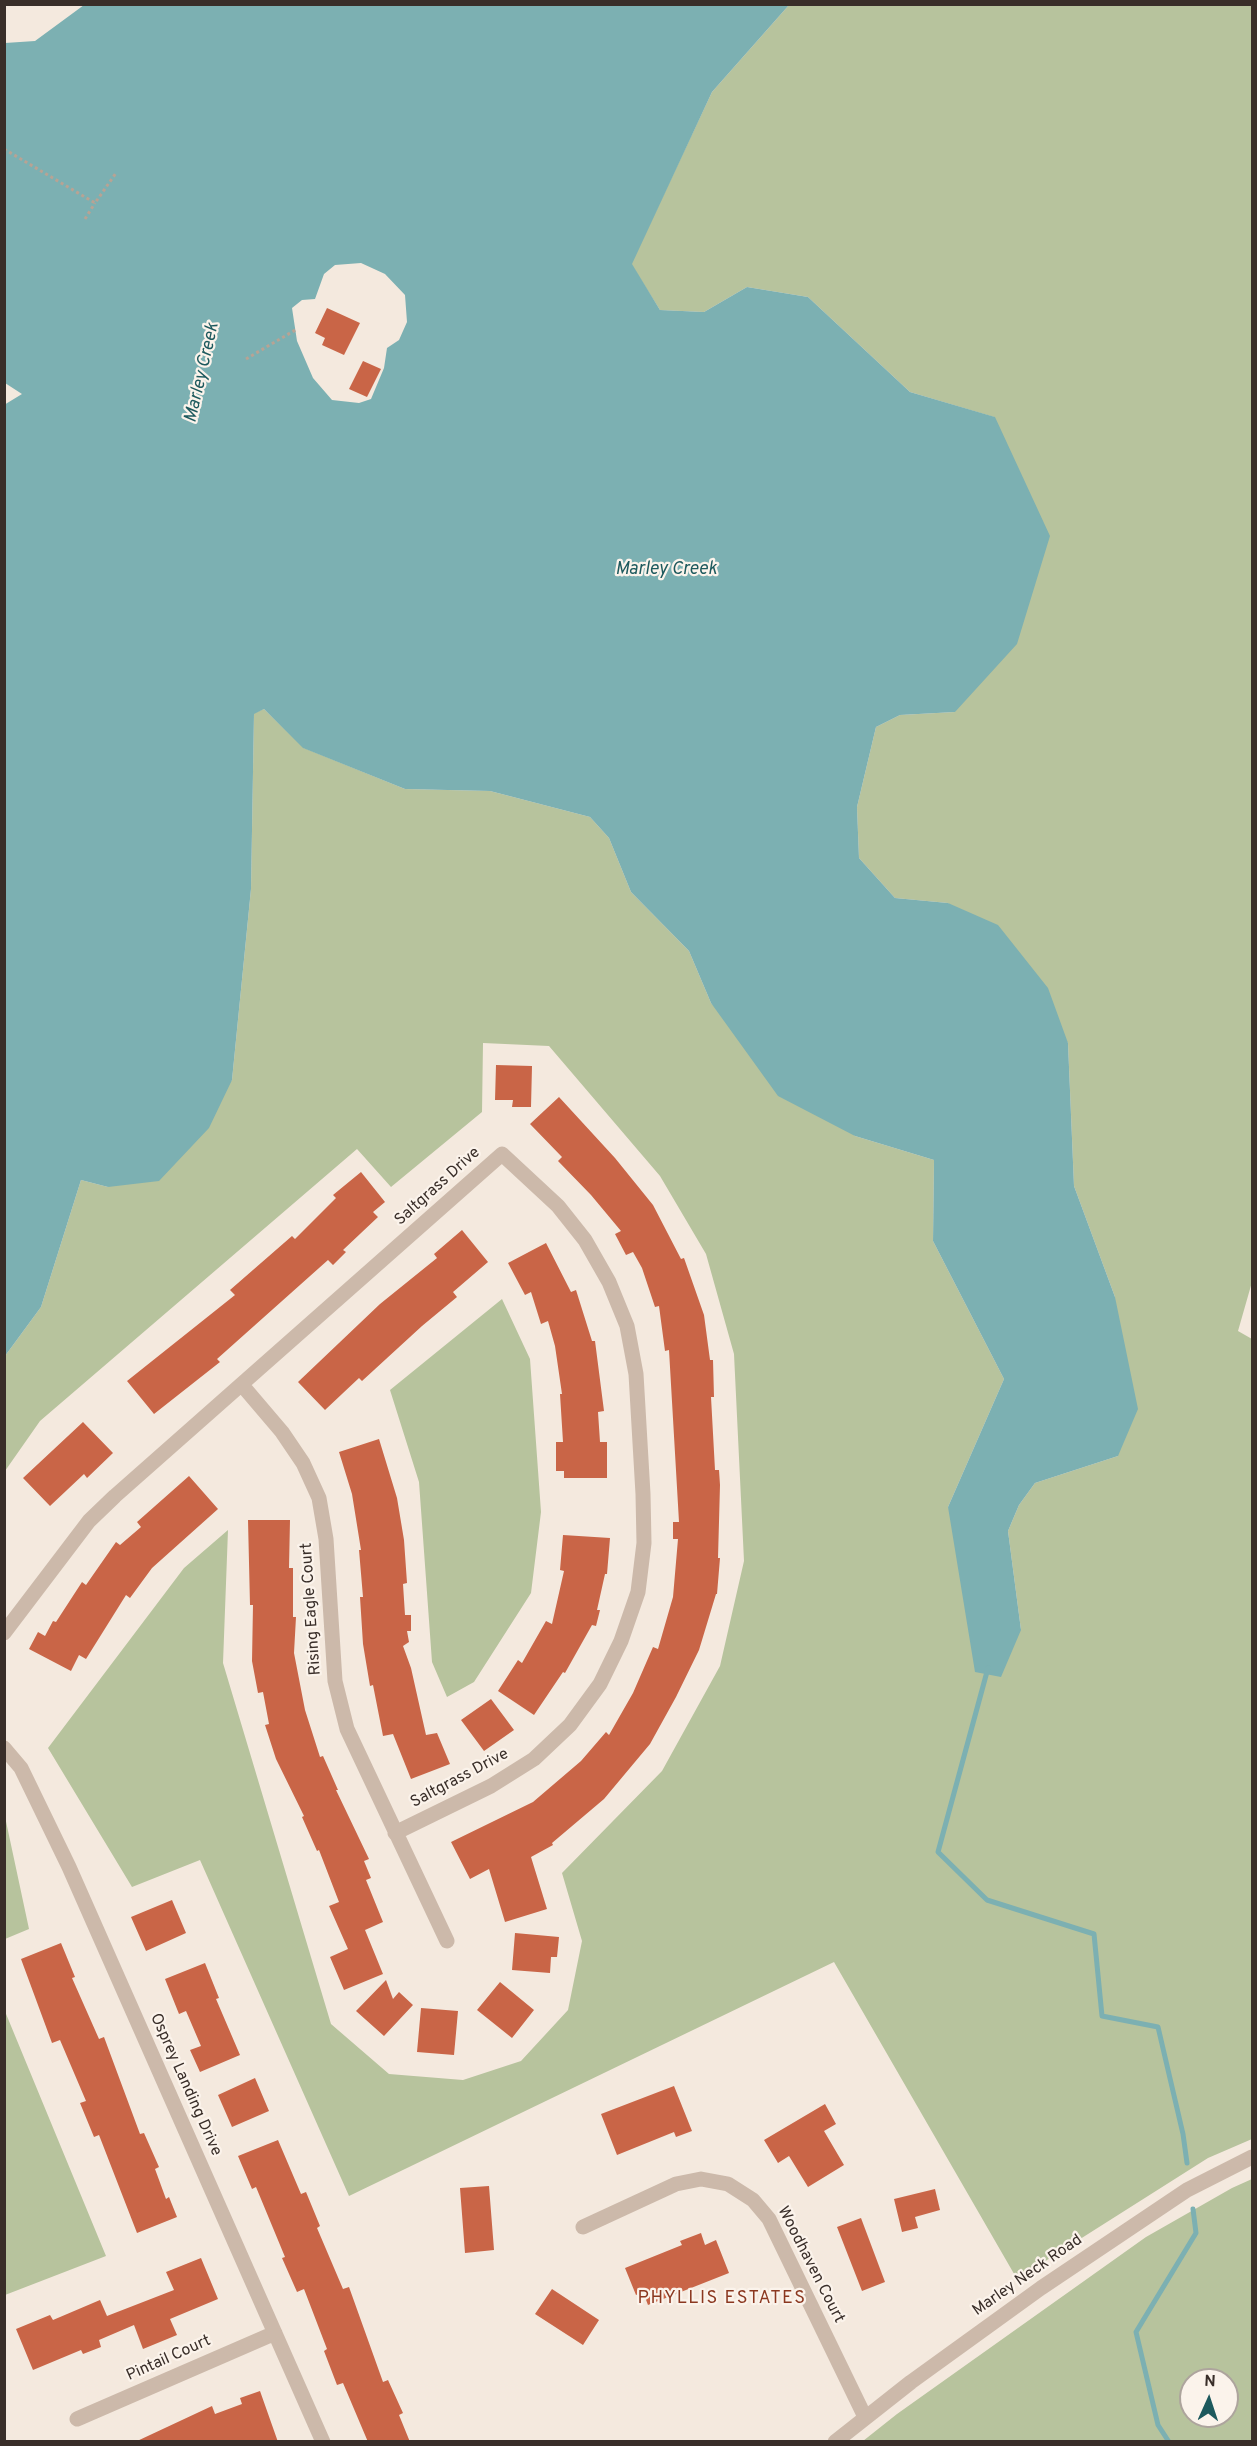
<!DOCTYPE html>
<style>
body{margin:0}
#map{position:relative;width:1257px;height:2446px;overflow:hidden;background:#f4e9de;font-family:Overpass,sans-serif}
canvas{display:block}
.frame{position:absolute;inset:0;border:6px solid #392e29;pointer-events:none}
.north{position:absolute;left:1179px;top:2368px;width:60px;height:60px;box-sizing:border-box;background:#fbf3eb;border:2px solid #ada49d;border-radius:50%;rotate:3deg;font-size:16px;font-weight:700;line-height:24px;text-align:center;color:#392e29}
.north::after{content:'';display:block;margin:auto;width:21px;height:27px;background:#1d595d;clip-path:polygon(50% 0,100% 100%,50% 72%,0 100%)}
</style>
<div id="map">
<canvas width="1257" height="2446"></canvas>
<div class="frame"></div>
<div class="north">N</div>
</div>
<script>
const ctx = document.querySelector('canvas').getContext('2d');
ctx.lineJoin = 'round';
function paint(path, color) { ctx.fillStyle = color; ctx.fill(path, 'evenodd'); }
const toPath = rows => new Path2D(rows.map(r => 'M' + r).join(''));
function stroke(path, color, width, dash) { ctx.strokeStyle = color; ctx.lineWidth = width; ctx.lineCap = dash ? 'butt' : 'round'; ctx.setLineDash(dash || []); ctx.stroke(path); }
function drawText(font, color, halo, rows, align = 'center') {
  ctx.font = font + ' Overpass,sans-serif'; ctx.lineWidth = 4.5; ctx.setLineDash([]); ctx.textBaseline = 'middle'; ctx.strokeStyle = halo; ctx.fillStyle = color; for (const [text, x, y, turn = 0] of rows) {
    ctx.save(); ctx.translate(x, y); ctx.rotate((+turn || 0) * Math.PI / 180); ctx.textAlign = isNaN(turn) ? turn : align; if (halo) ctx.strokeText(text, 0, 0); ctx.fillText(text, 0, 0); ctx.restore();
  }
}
const green = toPath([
 [789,5,1252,5,1252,1282,1238,1331,1252,1339,1252,2139,1208,2158,1017,2279,834,1962,349,2196,200,1860,132,1887,48,1748,184,1568,228,1530,223,1663,331,2024,389,2074,463,2080,521,2061,568,2010,582,1941,562,1873,662,1771,720,1666,744,1561,734,1354,706,1254,660,1176,549,1046,483,1043,482,1112,391,1187,357,1149,40,1421,5,1471,5,1356,41,1307,81,1180,108,1187,232,1080,251,889,254,713,264,709,304,748,405,789,490,791,590,817,609,838,631,892,689,951,711,1003,855,1136,934,1160,933,1241,1004,1379,948,1507,1021,1630,1008,1531,1019,1505,1035,1483,1118,1456,1115,1297,1074,1186,1068,1043,948,903,895,898,859,858,857,807,876,727,900,715,955,712,994,417,910,392,808,297,747,287,704,312,660,310,631,264,712,92],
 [502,1299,530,1359,541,1512,531,1593,474,1682,447,1697,432,1662,419,1482,390,1390],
 [4,1812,29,1929,5,1939,4,1939],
 [4,2009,106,2256,5,2295,4,2295],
 [1252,2179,1252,2441,863,2441,897,2414,1146,2237,1232,2188],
 [1191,2380,1227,2380,1227,2416,1191,2416]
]);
const water = toPath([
 [84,5,789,5,712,92,632,264,660,310,704,312,747,287,808,297,910,392,995,417,1050,536,1017,644,955,712,900,715,876,727,857,807,859,858,895,898,948,903,998,925,1048,988,1068,1043,1074,1186,1115,1297,1138,1409,1118,1456,1035,1483,1019,1505,1008,1531,1021,1630,1001,1677,975,1672,948,1507,1004,1379,933,1241,934,1160,855,1136,778,1096,711,1003,689,951,631,892,609,838,590,817,490,791,405,789,303,748,264,709,254,714,251,889,232,1080,209,1128,159,1181,108,1187,81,1180,41,1307,5,1356,4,405,22,394,5,383,5,43,35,41],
 [361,263,385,274,405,295,407,322,399,340,387,348,384,368,371,399,359,403,332,400,313,378,297,341,292,308,302,300,315,299,324,274,335,265]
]);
const stream = toPath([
 [988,1668,938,1852,987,1900,1094,1934,1102,2016,1158,2027,1183,2134,1187,2163],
 [1169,2442,1158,2425,1136,2332,1196,2233,1193,2209]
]);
const building = toPath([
 [327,308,360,323,344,355,322,345,325,338,315,333],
 [363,361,381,369,367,397,349,389],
 [496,1065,532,1066,531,1107,512,1107,513,1100,495,1100],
 [559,1097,615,1158,653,1205,681,1259,684,1258,704,1315,710,1360,713,1360,714,1397,711,1397,715,1470,719,1470,720,1485,718,1558,720,1558,717,1594,716,1594,699,1650,676,1697,650,1744,604,1799,552,1843,553,1845,531,1857,547,1909,505,1922,489,1869,470,1879,451,1842,533,1802,581,1761,606,1732,609,1735,633,1693,653,1647,658,1649,673,1597,678,1539,673,1539,673,1522,679,1522,669,1350,665,1351,659,1306,655,1307,642,1268,633,1252,626,1255,615,1234,621,1231,591,1195,558,1161,562,1157,530,1124],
 [361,1172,385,1202,373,1212,378,1217,343,1250,346,1252,333,1265,328,1260,217,1359,220,1362,154,1414,127,1381,235,1295,230,1290,292,1236,295,1239,336,1198,333,1195],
 [462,1230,488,1262,453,1292,457,1297,422,1326,362,1381,359,1378,325,1410,298,1382,380,1304,437,1258,434,1254],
 [546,1243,571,1292,576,1290,592,1341,595,1341,604,1411,598,1412,600,1442,607,1442,607,1478,564,1478,564,1471,556,1471,556,1442,563,1442,560,1394,562,1394,555,1346,548,1321,541,1324,531,1292,525,1295,508,1263],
 [83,1422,113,1453,87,1478,84,1474,50,1506,23,1478],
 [379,1439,397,1498,404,1540,407,1583,403,1584,405,1615,411,1615,411,1631,407,1631,409,1642,403,1646,411,1668,426,1735,437,1733,450,1764,411,1779,393,1734,383,1736,373,1685,370,1686,363,1644,360,1597,363,1597,359,1550,361,1550,352,1494,339,1452],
 [189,1476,218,1509,152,1568,130,1598,126,1595,86,1659,79,1655,71,1671,29,1649,38,1632,45,1636,53,1621,56,1622,82,1582,86,1585,116,1542,120,1545,141,1527,137,1522],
 [248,1520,290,1520,289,1568,293,1568,293,1617,296,1617,294,1653,305,1710,320,1757,323,1756,338,1790,336,1790,369,1859,364,1861,371,1878,366,1880,383,1922,365,1930,383,1974,344,1990,330,1957,348,1949,329,1906,339,1902,319,1850,317,1851,302,1817,304,1816,276,1759,265,1725,269,1724,263,1692,258,1693,252,1661,253,1605,250,1605],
 [563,1535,610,1538,607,1574,605,1574,597,1610,600,1610,596,1626,592,1625,565,1673,563,1672,534,1715,498,1691,518,1660,522,1663,546,1621,552,1624,564,1571,560,1570],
 [491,1699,514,1730,484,1751,461,1720],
 [172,1900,186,1933,146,1951,131,1917],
 [515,1933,559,1937,557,1957,551,1957,550,1973,512,1970],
 [61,1943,75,1977,72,1978,99,2039,104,2037,140,2134,144,2133,159,2167,155,2169,166,2199,169,2197,177,2217,137,2233,99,2135,94,2137,80,2103,86,2101,60,2040,52,2043,21,1959],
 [205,1963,219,1998,216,1999,240,2055,200,2072,190,2050,201,2046,186,2011,179,2014,165,1979],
 [386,1980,393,1999,399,1992,413,2005,384,2036,356,2011],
 [500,1982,534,2010,512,2038,477,2010],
 [421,2008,458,2011,454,2055,417,2052],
 [255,2078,269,2111,232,2127,218,2095],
 [674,2086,692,2131,676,2137,674,2132,617,2155,601,2114],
 [825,2104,836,2124,824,2131,844,2165,808,2187,789,2156,778,2163,764,2140],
 [278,2140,301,2194,306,2192,320,2226,317,2228,343,2289,349,2287,383,2382,388,2380,403,2413,399,2415,410,2442,368,2442,343,2383,337,2385,324,2351,327,2349,304,2289,297,2292,282,2258,285,2257,256,2187,252,2189,238,2156],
 [489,2186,494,2250,465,2253,460,2188],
 [935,2189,940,2210,915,2217,918,2228,902,2232,894,2199],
 [861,2218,885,2282,862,2291,837,2227],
 [701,2233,705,2245,716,2240,729,2273,648,2305,643,2292,636,2295,625,2268,682,2245,680,2241],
 [201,2258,218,2299,170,2319,177,2335,143,2349,134,2325,99,2340,101,2347,83,2354,81,2350,33,2370,16,2329,50,2315,53,2320,100,2300,107,2316,174,2290,166,2272],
 [552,2289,599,2320,583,2345,535,2314],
 [260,2391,278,2442,135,2442,212,2406,215,2414,242,2404,240,2398]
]);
const path = toPath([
 [4,149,95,203,116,173],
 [85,219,95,203],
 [246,359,297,329]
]);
const minor = toPath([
 [242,1385,282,1432,303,1463,319,1498,326,1539,335,1681,347,1729,447,1941],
 [4,1633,89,1521,115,1496,502,1154,558,1206,585,1240,609,1282,627,1326,636,1374,643,1494,644,1543,638,1592,621,1641,600,1684,570,1725,534,1759,491,1786,395,1833],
 [4,1748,21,1768,69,1867,323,2442],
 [583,2227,676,2184,701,2179,728,2184,753,2200,769,2219,865,2417],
 [77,2419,275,2333],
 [835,2442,911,2382,1041,2288,1187,2190,1252,2157]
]);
const streetNames = [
 ["Saltgrass Drive",438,1187,-42],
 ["Rising Eagle Court",312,1609,-94],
 ["Saltgrass Drive",460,1779,-28],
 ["Osprey Landing Drive",185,2085,66],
 ["Woodhaven Court",810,2265,63],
 ["Marley Neck Road",1028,2276,-35],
 ["Pintail Court",169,2359,-24]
];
const waterNames = [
 ["Marley Creek",203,373,-77],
 ["Marley Creek",666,570]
];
const neighbourhoodNames = [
 ["PHYLLIS ESTATES",722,2299]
];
paint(green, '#b7c39d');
paint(water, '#7cb0b2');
stroke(stream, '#7cb0b2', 5);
paint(building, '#c96547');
stroke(path, '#b8a394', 3, [3, 3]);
stroke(minor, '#ccb9aa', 15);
drawText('16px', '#392e29', '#fbf3eb', streetNames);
drawText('italic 18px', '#1d595d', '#fbf3eb', waterNames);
ctx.letterSpacing = '1.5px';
drawText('18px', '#8b3820', '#fbf3eb', neighbourhoodNames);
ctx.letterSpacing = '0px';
</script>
